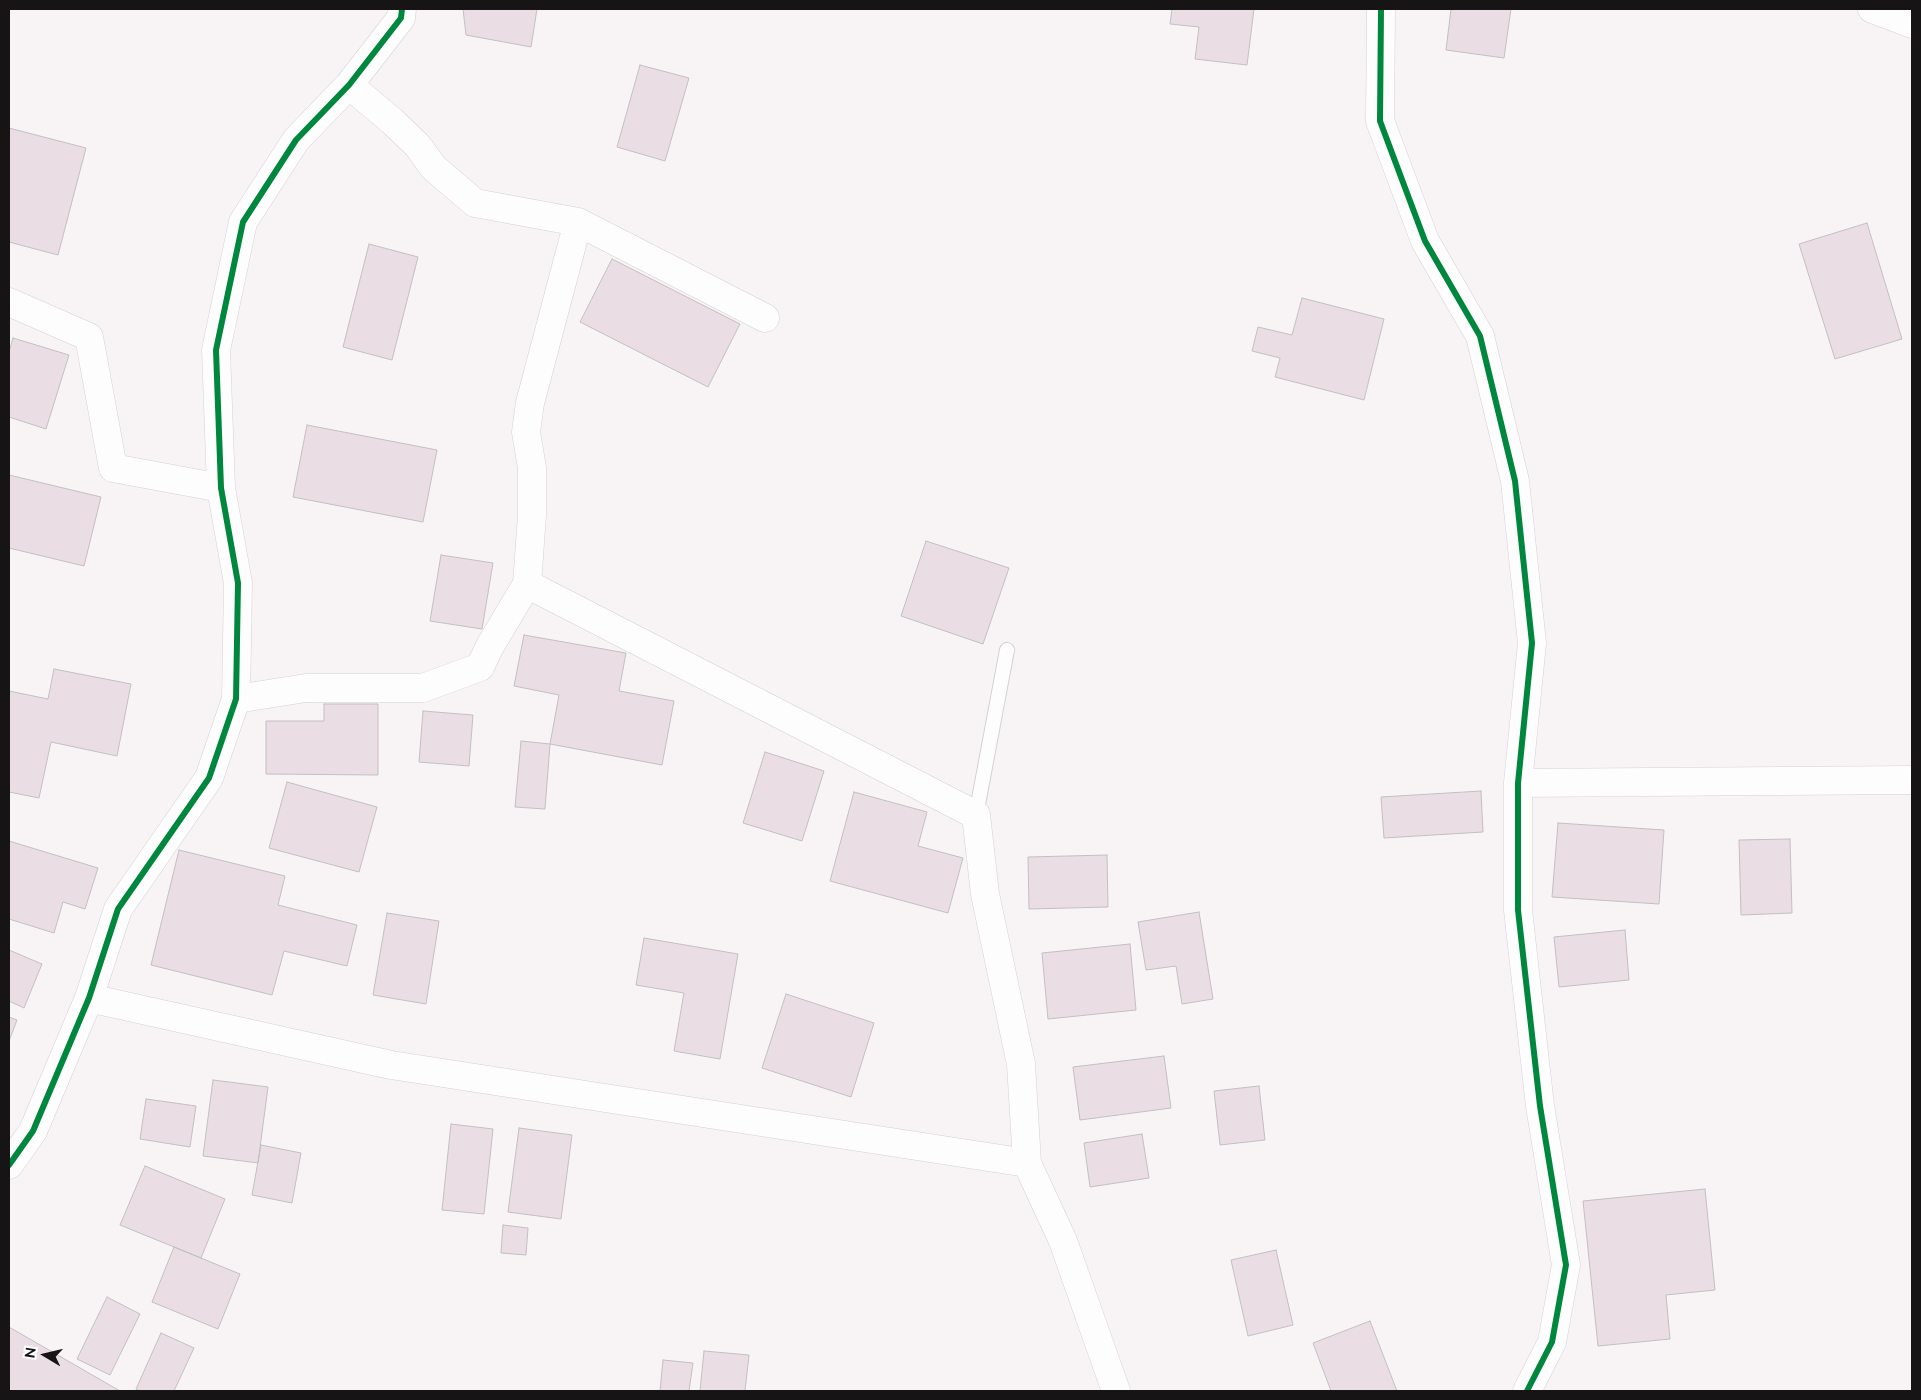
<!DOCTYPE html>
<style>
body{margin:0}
#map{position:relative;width:1921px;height:1400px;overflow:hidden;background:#f8f4f6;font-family:Raleway,sans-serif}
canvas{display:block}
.frame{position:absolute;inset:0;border:10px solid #171415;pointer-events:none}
.north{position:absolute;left:20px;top:1330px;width:50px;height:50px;-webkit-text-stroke:4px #fff;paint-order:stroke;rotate:279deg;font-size:14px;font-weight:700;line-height:20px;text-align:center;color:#171415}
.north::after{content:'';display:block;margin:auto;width:18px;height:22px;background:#171415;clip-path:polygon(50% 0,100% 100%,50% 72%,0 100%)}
</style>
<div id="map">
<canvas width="1921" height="1400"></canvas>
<div class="frame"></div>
<div class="north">N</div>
</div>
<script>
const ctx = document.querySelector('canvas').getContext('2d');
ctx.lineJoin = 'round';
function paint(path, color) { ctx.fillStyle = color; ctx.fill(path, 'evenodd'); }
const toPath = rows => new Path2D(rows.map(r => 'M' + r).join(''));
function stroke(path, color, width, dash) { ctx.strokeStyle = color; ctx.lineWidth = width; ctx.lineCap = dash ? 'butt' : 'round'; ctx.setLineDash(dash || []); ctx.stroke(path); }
const building = toPath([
 [463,9,537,9,531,47,466,35,463,9],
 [1172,9,1254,9,1247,65,1195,59,1199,27,1170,24,1172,9],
 [1451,9,1511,9,1504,58,1446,50,1451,9],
 [640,65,689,78,665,161,617,147,640,65],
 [9,128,86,148,58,255,9,242,9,128],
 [1867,223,1902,339,1835,359,1799,244,1867,223],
 [369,244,418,257,392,360,343,347,369,244],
 [612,259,740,324,708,387,580,322,612,259],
 [1302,298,1384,319,1364,400,1275,377,1280,358,1252,351,1258,327,1292,335,1302,298],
 [13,338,69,355,46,429,9,417,9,352,13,338],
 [307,425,437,450,423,522,293,497,307,425],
 [9,475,101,497,84,566,9,548,9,475],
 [926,541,1009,568,983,644,901,616,926,541],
 [441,555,493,563,482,629,430,621,441,555],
 [524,635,626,653,619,691,674,701,662,765,550,744,559,695,514,686,524,635],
 [54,669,131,684,117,756,51,742,39,798,9,792,9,691,48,699,54,669],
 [324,704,378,704,378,775,266,774,266,721,324,721,324,704],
 [423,711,473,715,469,766,419,762,423,711],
 [521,741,550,744,545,809,515,807,521,741],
 [765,752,824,771,802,841,743,823,765,752],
 [287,782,377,807,359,872,269,848,287,782],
 [1481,791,1483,832,1384,838,1381,797,1481,791],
 [854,792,927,812,918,846,963,858,948,913,830,881,854,792],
 [1558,823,1664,830,1659,904,1552,897,1558,823],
 [1790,839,1792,913,1741,915,1739,840,1790,839],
 [9,841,98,868,85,909,63,902,54,933,9,919,9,841],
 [179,850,285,876,278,905,357,925,347,966,284,951,272,995,151,965,179,850],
 [1107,855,1108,907,1029,909,1028,857,1107,855],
 [1199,912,1213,999,1182,1004,1176,966,1146,970,1138,922,1199,912],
 [387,913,439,921,426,1004,373,995,387,913],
 [1625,930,1629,980,1559,987,1554,937,1625,930],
 [644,938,738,954,720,1059,674,1051,684,993,636,985,644,938],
 [1130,944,1136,1010,1048,1019,1042,953,1130,944],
 [9,950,42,964,24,1008,9,1001,9,950],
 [786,994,874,1023,851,1097,762,1068,786,994],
 [9,1017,17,1020,9,1041,9,1017],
 [1164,1056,1171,1108,1080,1120,1073,1067,1164,1056],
 [213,1080,268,1087,258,1163,203,1156,213,1080],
 [1259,1086,1265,1140,1220,1145,1214,1091,1259,1086],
 [146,1099,196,1106,190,1147,140,1139,146,1099],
 [451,1124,493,1129,484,1214,442,1210,451,1124],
 [519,1128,572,1135,561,1219,508,1212,519,1128],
 [1142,1134,1149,1178,1090,1187,1084,1143,1142,1134],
 [261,1145,301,1153,292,1203,252,1195,261,1145],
 [145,1166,225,1199,201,1258,120,1225,145,1166],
 [1705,1189,1715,1290,1666,1295,1670,1339,1598,1346,1583,1201,1705,1189],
 [503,1225,528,1228,526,1255,501,1253,503,1225],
 [174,1247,240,1274,218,1329,152,1302,174,1247],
 [1276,1250,1293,1325,1248,1336,1231,1260,1276,1250],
 [107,1297,140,1314,110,1375,77,1359,107,1297],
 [1370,1321,1397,1391,1331,1391,1313,1343,1370,1321],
 [9,1327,120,1391,9,1391,9,1327],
 [161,1333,194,1348,174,1391,140,1391,136,1389,161,1333],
 [704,1351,749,1355,745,1391,700,1391,704,1351],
 [663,1360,693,1363,689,1391,660,1391,663,1360]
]);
const service = toPath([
 [976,815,1007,650]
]);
const minor = toPath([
 [1381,9,1380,121,1425,241,1480,336,1515,481,1532,643,1518,783,1518,910,1540,1106,1566,1265,1552,1342,1527,1391],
 [349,85,392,121,418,146,433,167,475,203,578,222,765,318],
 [9,302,89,337,113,468,221,488],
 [527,584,976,815,985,894,1021,1064,1027,1163],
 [236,699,306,688,423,688,480,667,490,646,527,584,532,515,532,468,526,432,530,403,578,222],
 [1518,783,1912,780],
 [89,998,391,1065,1027,1163,1063,1241,1116,1391],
 [9,1165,33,1131,89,998,118,909,209,778,236,699,238,583,221,488,216,350,243,222,296,140,349,85,401,18,402,9]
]);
const tertiary = toPath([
 [1872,9,1912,24]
]);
const cycleway = toPath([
 [1381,9,1380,121,1425,241,1480,336,1515,481,1532,643,1518,783,1518,910,1540,1106,1566,1265,1552,1342,1527,1391],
 [9,1165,33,1131,89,998,118,909,209,778,236,699,238,583,221,488,216,350,243,222,296,140,349,85,401,18,402,9]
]);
paint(building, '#eadde4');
stroke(building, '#c2bfc1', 1);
stroke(service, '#d4d1d3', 16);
stroke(minor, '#d4d1d3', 29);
stroke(tertiary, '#d4d1d3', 29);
stroke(service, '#fefdfe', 14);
stroke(minor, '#fefdfe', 28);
stroke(tertiary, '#fefdfe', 28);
stroke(cycleway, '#00873e', 6);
</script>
